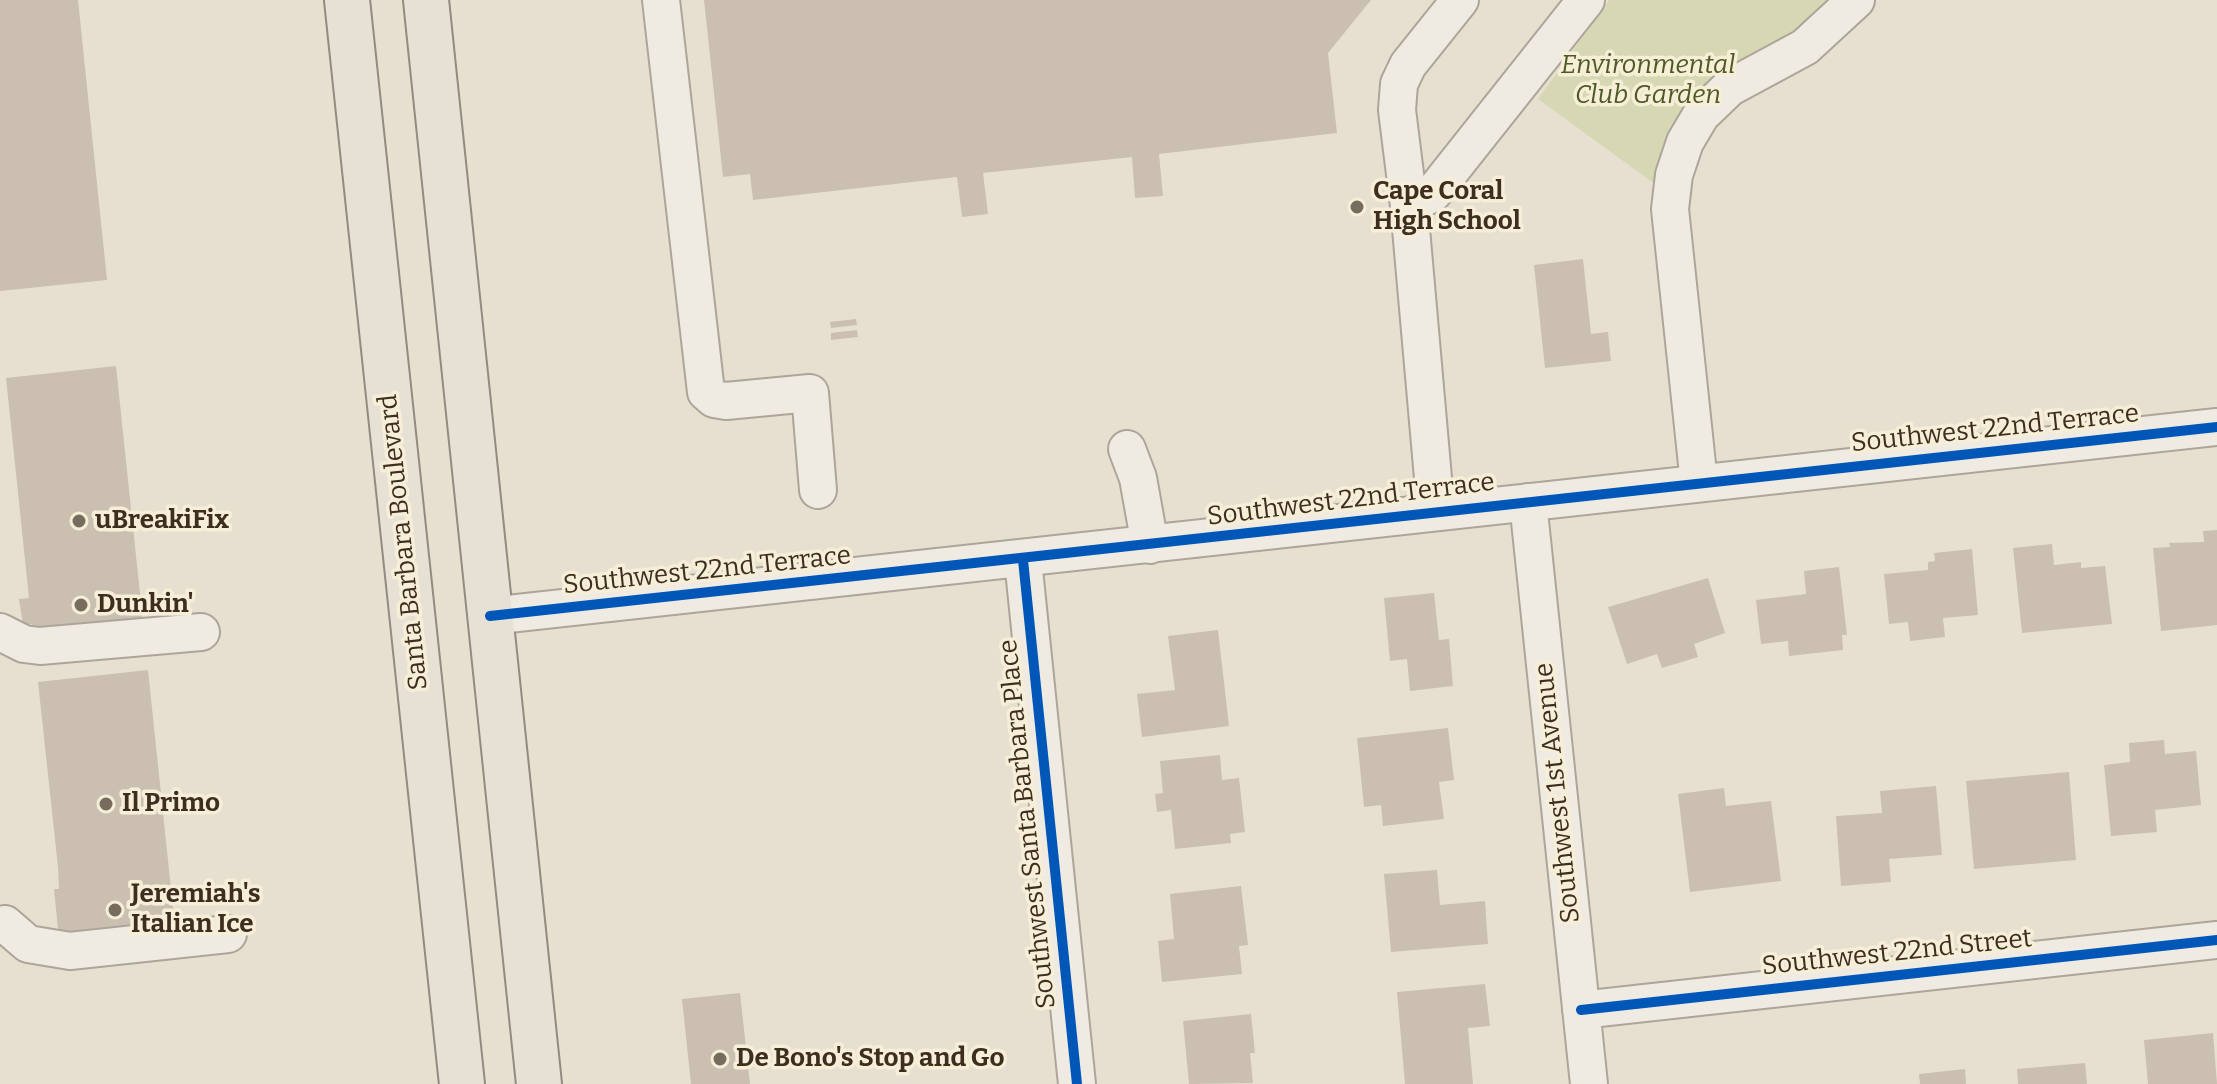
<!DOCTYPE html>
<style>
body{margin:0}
canvas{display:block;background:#e7e0d1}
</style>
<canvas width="2217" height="1084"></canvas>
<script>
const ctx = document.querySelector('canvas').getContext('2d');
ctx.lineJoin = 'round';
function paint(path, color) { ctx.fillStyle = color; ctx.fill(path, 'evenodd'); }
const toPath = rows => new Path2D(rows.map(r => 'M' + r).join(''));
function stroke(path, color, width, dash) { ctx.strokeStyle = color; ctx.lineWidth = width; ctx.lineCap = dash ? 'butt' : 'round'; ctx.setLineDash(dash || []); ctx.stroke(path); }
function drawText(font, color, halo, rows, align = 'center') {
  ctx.font = font + ' Bitter,serif'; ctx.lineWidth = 7; ctx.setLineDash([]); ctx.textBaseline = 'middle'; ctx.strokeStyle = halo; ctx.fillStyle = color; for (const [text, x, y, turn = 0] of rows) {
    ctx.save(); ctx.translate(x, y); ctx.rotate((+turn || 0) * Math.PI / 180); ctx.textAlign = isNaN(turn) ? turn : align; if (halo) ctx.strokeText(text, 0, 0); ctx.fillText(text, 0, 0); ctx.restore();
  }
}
const green = toPath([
 [1609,0,1834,0,1659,187,1538,99]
]);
const building = toPath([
 [0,0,78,0,107,280,0,291],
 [704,0,1371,0,1328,53,1337,133,1159,154,1163,196,1135,198,1132,157,983,173,988,214,962,217,957,177,753,200,750,174,723,177],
 [1583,259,1591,334,1608,332,1611,361,1545,368,1534,265],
 [856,319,857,325,831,328,830,322],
 [857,330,858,337,831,340,831,333],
 [116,366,143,622,33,634,32,624,23,625,19,599,29,598,6,378],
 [2217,530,2217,625,2161,631,2153,548,2170,547,2169,543,2204,542,2203,531],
 [2052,544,2054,565,2081,562,2081,568,2105,566,2112,624,2022,633,2013,548],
 [1972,549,1978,615,1943,618,1945,637,1910,641,1908,622,1889,624,1884,574,1928,570,1928,562,1935,561,1934,553],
 [1839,567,1847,635,1842,635,1843,650,1789,656,1788,641,1761,644,1756,600,1806,594,1804,571],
 [1708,578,1725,633,1694,644,1698,657,1662,668,1657,654,1627,664,1608,607],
 [1434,593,1439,640,1449,639,1453,686,1410,691,1407,659,1390,661,1384,598],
 [1218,630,1229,726,1142,737,1137,694,1175,690,1168,636],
 [148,670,175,927,59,939,54,889,59,889,58,867,38,682],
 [1448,728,1454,780,1439,782,1444,819,1383,826,1381,805,1364,807,1357,738],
 [2164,740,2165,754,2196,751,2201,805,2155,810,2157,832,2111,836,2104,765,2130,762,2129,743],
 [1220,755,1222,780,1239,778,1245,832,1230,834,1231,843,1175,849,1171,810,1157,812,1155,794,1163,793,1160,761],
 [2069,772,2076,860,1974,869,1966,781],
 [1936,786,1942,855,1889,859,1891,882,1841,886,1836,816,1882,813,1880,791],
 [1724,788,1726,806,1771,801,1781,881,1690,892,1678,794],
 [1437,870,1440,905,1485,901,1488,944,1391,952,1384,874],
 [1241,886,1248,945,1239,946,1242,974,1162,982,1158,941,1174,939,1170,894],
 [1485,984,1490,1026,1468,1028,1473,1084,1405,1084,1397,992],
 [740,993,750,1084,691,1084,682,999],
 [1251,1014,1255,1053,1250,1053,1253,1083,1189,1084,1183,1021],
 [2213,1033,2217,1084,2148,1084,2144,1040],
 [2085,1063,2087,1084,2018,1084,2017,1069],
 [1965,1069,1966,1084,1920,1084,1919,1074]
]);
const minor = toPath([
 [661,0,706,392,714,399,726,401,810,393,818,490],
 [1409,206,1397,110,1399,84,1408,65,1460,0],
 [1127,449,1138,478,1150,545],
 [1699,483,1670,209,1674,175,1685,142,1701,115,1729,88,1805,47,1856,0],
 [1528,502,1589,1084],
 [1436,512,1409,206,1433,193,1586,0],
 [1023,560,1077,1084],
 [490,616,2217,427],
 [0,632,24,644,40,646,201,632],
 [5,924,28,944,70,951,228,934],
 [1581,1010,2217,940]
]);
const major = toPath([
 [347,0,462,1084],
 [426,0,539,1084]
]);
const cycleway = toPath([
 [1023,560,1077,1084],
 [490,616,2217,427],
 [1581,1010,2217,940]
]);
const markers = [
 [1357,207,8,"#786c5e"],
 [79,521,8,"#786c5e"],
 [81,605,8,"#786c5e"],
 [106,804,8,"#786c5e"],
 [115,910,8,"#786c5e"],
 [720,1059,8,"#786c5e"]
];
const parkNames = [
 ["Environmental",1648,66],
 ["Club Garden",1648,96]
];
const poiNames = [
 ["Cape Coral",1373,192],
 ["High School",1373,222],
 ["uBreakiFix",95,521],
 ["Dunkin'",97,605],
 ["Il Primo",122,804],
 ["Jeremiah's",131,895],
 ["Italian Ice",131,925],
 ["De Bono's Stop and Go",736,1059]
];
const streetNames = [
 ["Southwest 22nd Terrace",1995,429,-6],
 ["Southwest 22nd Terrace",1351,500,-7],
 ["Santa Barbara Boulevard",404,542,-96],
 ["Southwest 22nd Terrace",707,571,-6],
 ["Southwest 1st Avenue",1558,793,-96],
 ["Southwest Santa Barbara Place",1028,824,-96],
 ["Southwest 22nd Street",1897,953,-6]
];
paint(green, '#d6d7b3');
paint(building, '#cbbfb2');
stroke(minor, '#ada599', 40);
stroke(major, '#928b80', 48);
stroke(minor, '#efebe3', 36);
stroke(major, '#e6e1d4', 44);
stroke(cycleway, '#0057b8', 10);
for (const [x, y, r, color] of markers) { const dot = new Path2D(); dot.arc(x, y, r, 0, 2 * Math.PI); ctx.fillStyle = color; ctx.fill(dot); stroke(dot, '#f7eed8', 3); }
drawText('italic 26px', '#4d5a26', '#f7eed8', parkNames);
drawText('bold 26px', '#3d2e20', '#f7eed8', poiNames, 'left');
drawText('26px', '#3d2e20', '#f7eed8', streetNames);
</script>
